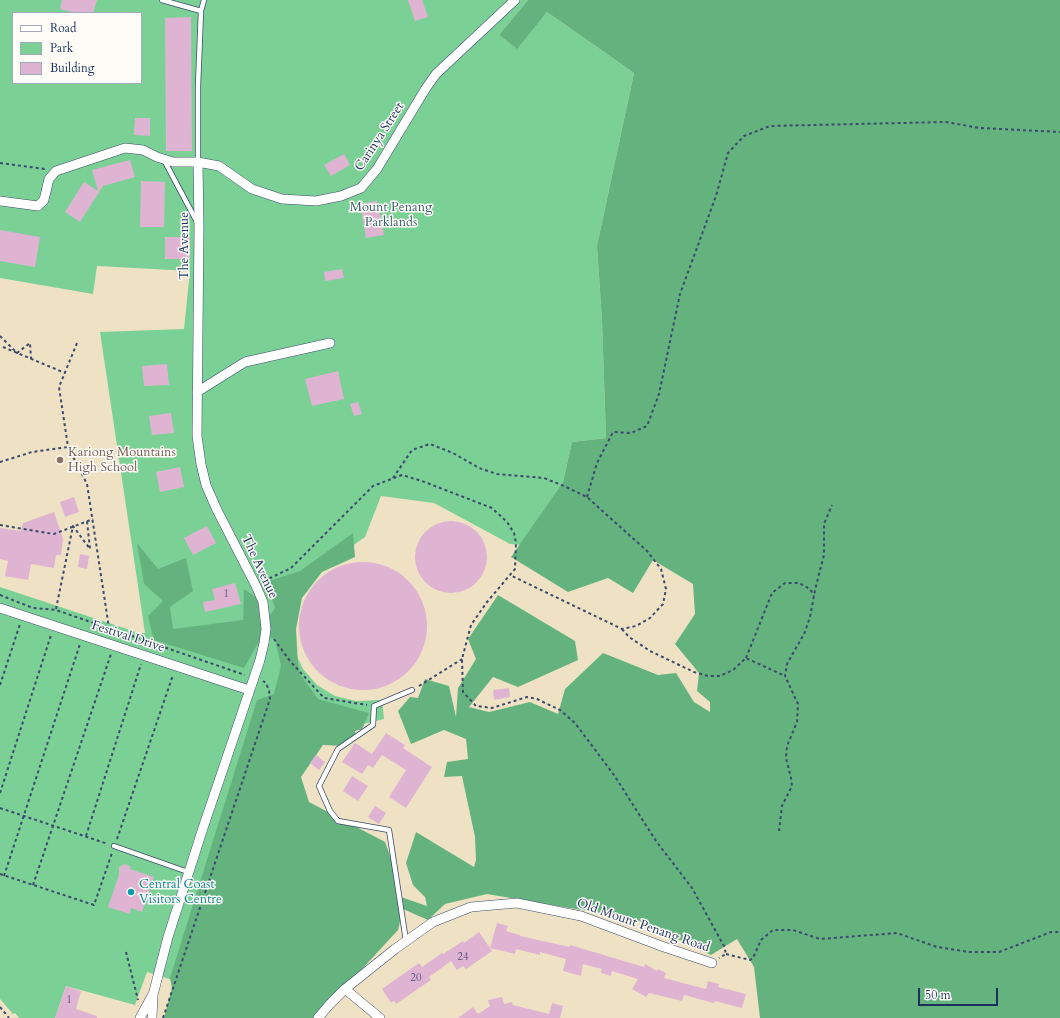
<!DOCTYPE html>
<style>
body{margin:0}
#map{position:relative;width:1060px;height:1018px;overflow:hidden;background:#efe2c4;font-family:Cardo,serif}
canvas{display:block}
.legend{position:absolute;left:12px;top:12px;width:130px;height:72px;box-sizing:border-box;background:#fdfcf7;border:1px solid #a3aaba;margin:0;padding:5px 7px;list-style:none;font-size:12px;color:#1b2f5e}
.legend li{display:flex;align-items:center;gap:8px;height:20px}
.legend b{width:20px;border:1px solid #a3aaba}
.scale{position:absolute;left:918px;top:988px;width:80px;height:18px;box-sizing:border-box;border:2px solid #1b2f5e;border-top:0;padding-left:5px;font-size:12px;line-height:14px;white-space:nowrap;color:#1b2f5e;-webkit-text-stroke:3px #fdfcf7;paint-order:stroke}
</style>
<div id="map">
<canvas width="1060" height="1018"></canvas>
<ul class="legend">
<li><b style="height:5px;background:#fff"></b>Road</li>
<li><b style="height:11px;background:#7bd195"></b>Park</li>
<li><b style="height:11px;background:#dfb4d2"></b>Building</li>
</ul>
<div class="scale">50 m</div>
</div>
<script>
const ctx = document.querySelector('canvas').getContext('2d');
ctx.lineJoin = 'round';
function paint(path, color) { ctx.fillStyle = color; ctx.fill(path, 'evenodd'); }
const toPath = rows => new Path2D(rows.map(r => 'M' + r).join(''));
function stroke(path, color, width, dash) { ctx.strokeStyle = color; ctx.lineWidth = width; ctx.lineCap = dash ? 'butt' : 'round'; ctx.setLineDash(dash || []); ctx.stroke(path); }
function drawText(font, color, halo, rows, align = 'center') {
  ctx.font = font + ' Cardo,serif'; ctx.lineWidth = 3; ctx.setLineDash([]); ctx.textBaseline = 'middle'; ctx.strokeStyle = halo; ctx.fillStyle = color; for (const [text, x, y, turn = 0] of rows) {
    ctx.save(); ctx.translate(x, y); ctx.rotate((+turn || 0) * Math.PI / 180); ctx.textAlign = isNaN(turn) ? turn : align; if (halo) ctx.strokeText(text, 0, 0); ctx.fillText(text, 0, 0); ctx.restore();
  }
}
const green = toPath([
 [0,0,528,0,499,35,516,48,547,12,634,73,597,246,602,321,606,438,572,442,563,482,520,545,510,544,434,503,381,496,365,537,312,575,293,609,294,650,303,669,317,685,335,696,356,701,382,700,384,719,331,732,290,774,188,985,147,972,135,1005,66,986,55,1018,19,1018,15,1013,13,1014,0,999,0,587,139,633,145,633,100,332,184,329,190,271,97,266,93,294,0,278],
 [13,13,141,13,141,83,13,83]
]);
const forest = toPath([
 [528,0,1060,0,1060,1018,760,1018,754,967,737,939,711,955,635,919,487,894,445,904,428,920,403,909,398,930,317,1018,164,1018,172,988,170,978,257,700,274,694,281,666,275,639,262,636,244,668,154,640,148,616,163,601,144,584,137,543,158,569,186,558,193,591,170,607,173,629,243,620,244,589,257,598,263,626,275,608,266,582,300,571,353,533,355,557,322,572,302,598,296,629,298,664,300,674,318,699,369,713,362,729,355,731,356,736,344,746,323,745,301,777,309,802,385,842,396,873,398,896,427,906,425,897,413,885,406,863,416,832,474,867,476,860,475,837,462,776,444,777,447,762,468,759,466,739,444,730,411,744,398,711,410,697,418,698,425,679,449,686,456,717,458,688,476,659,468,639,498,595,575,641,578,660,518,687,493,677,469,707,489,712,530,702,558,714,565,689,603,653,658,675,676,673,694,702,710,712,710,702,697,691,699,673,675,644,695,614,693,584,653,560,633,593,608,578,568,592,511,557,563,482,572,442,606,438,602,321,597,246,634,73,547,12,517,49,499,35]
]);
const building = toPath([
 [62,0,97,0,93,13,76,13,60,9],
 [408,0,422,0,428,17,415,21],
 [191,17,192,151,166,151,165,18],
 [135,118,150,118,150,136,134,135],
 [344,154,350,165,331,176,324,165],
 [130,160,135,177,103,186,80,222,65,212,84,182,98,191,92,170],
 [141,181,165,182,164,227,140,227],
 [377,201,384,235,366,238,360,204],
 [0,230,40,237,35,267,0,261],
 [165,237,190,237,190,259,165,259],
 [342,269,344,278,325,281,324,272],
 [167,364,169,385,144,386,142,366],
 [338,371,344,399,312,406,305,379],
 [358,402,362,414,354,416,350,404],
 [171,413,174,433,152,435,149,416],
 [180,467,184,487,160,492,156,472],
 [74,497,79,512,65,517,60,502],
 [54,512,63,539,61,555,56,555,54,568,31,564,28,580,5,576,8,561,0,559,0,528,21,531,23,523],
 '415 557a36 36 0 1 1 72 0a36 36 0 1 1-72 0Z',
 [207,526,216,543,193,555,184,538],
 [80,554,89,556,87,569,78,567],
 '299 626a64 64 0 1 1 128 0a64 64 0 1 1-128 0Z',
 [235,583,241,604,205,612,203,602,215,600,212,589],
 [509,688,510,697,494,700,493,690],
 [386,733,405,745,403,748,432,767,406,808,389,797,406,770,382,755,373,768,368,765,362,774,342,762,355,743,372,754],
 [316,755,325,762,319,770,310,763],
 [352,776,368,786,358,801,343,791],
 [375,806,386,813,379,824,368,817],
 [125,864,131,867,130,869,154,877,142,912,131,908,130,914,108,907,119,875,119,867],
 [497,923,508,926,506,931,520,935,520,936,570,947,570,945,644,967,645,964,657,971,658,969,666,973,664,978,706,989,708,981,719,984,718,987,746,994,742,1008,715,1001,714,1003,684,995,682,1001,649,993,646,997,632,989,638,979,612,971,611,976,601,973,602,969,583,964,581,976,563,971,566,959,540,952,540,955,516,949,515,954,490,948],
 [479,932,492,951,466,969,463,966,457,970,451,961,429,977,431,980,396,1004,394,1001,391,1003,382,989,419,963,422,967,442,953,443,954,463,941,464,943],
 [66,986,81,991,76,1009,97,1016,97,1018,55,1018],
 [502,997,504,1004,512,1002,513,1005,549,1014,552,1003,563,1006,560,1018,458,1018,473,1007,478,1014,490,1006,488,1000]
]);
const path = toPath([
 [0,163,45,169],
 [0,336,17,353,30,343,31,359],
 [77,343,59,387,68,447,87,484,109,628],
 [3,347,65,373],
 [0,462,32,452,68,447],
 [393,478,412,450,430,444,453,453,479,468,497,474,544,478,564,486,587,497,647,551,661,569,666,589,663,604,650,618,636,626,622,629,510,575],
 [587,497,597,463,613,432,631,433,647,426,659,394,680,294,716,196,728,153,744,136,770,126,945,122,980,128,1060,132],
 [0,525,54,534,93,519],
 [264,581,291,568,373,486,402,475,422,481,492,508,507,522,514,533,516,543,515,569,487,602,471,625,462,659,463,692,476,706,492,708,527,697,537,699,560,710,575,723,614,775,656,841,692,888,724,946,726,954,719,958],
 [0,595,33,608,56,610,245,675],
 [56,609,73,526,90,549,87,521],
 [622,629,629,637,650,651,694,672,708,676,720,676,733,670,746,658,785,676],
 [274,639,290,661,324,698,367,705],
 [746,658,772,593,785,583,799,583,810,589,814,596],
 [0,685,20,624],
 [419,686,462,659],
 [0,793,51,635],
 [0,808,108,844],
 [779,831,782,806,792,786,791,778,786,758,787,746,797,722,798,704,785,676,787,664,805,632,810,617,815,590,824,555,824,524,832,505],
 [86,836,141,664],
 [117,839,173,675],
 [0,874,94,905,112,853],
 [4,876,80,644],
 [33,885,111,654],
 [126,952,138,1000],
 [726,954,750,960,753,958,761,940,773,930,793,930,820,939,897,933,937,947,969,952,999,952,1051,932,1060,932],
 [0,1007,9,1018],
 [163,1018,270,699,269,691,266,683,263,681]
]);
const service = toPath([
 [162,0,201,11],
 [164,160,197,222],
 [198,162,198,86,201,11,204,0],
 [114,846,188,872],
 [406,941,389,830,338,821,330,811,319,786,338,749,373,725,374,706,412,690]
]);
const minor = toPath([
 [0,201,38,206,44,200,49,179,56,171,125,148,143,150,157,157,173,162,198,162,219,166,252,189,282,199,316,201,341,196,361,188,377,169,426,88,436,74,515,0],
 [197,392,245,362,330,343],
 [0,608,249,690],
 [345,989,380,1018],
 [140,1018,152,996],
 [152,1018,153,995,168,937,203,828,260,660,264,643,266,629,263,602,256,586,217,510,206,485,201,464,197,436,199,226,198,162],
 [318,1018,330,1004,345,989,395,949,433,922,471,907,517,903,581,916,664,947,712,963]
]);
const markers = [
 [60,460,4,"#8d6e63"],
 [131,892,4,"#0f9aa8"]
];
const numberNames = [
 ["1",226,594],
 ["24",463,957],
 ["20",416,978],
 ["1",69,1000]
];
const streetNames = [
 ["Carinya Street",380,137,-57],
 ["The Avenue",185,246,-90],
 ["The Avenue",259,567,65],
 ["Festival Drive",128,637,18],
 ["Old Mount Penang Road",643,926,19]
];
const parkNames = [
 ["Mount Penang",391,208],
 ["Parklands",391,223]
];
const educationNames = [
 ["Kariong Mountains",68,453],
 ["High School",68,468]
];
const cultureNames = [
 ["Central Coast",139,885],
 ["Visitors Centre",139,900]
];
paint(green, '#7bd195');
paint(forest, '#64b37e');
paint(building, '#dfb4d2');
stroke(service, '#3b4a6d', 6);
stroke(minor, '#3b4a6d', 10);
stroke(path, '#3b4a6d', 2, [3, 3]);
stroke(service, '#fff', 4.5);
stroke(minor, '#fff', 9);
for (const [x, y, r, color] of markers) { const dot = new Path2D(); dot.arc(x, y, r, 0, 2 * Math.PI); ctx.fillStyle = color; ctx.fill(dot); stroke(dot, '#fdfcf7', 1.5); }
drawText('11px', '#4c507b', null, numberNames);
drawText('13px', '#1b2f5e', '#fdfcf7', streetNames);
drawText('13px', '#38606e', '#fdfcf7', parkNames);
drawText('13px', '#785e54', '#fdfcf7', educationNames, 'left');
drawText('13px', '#0d838f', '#fdfcf7', cultureNames, 'left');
</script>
